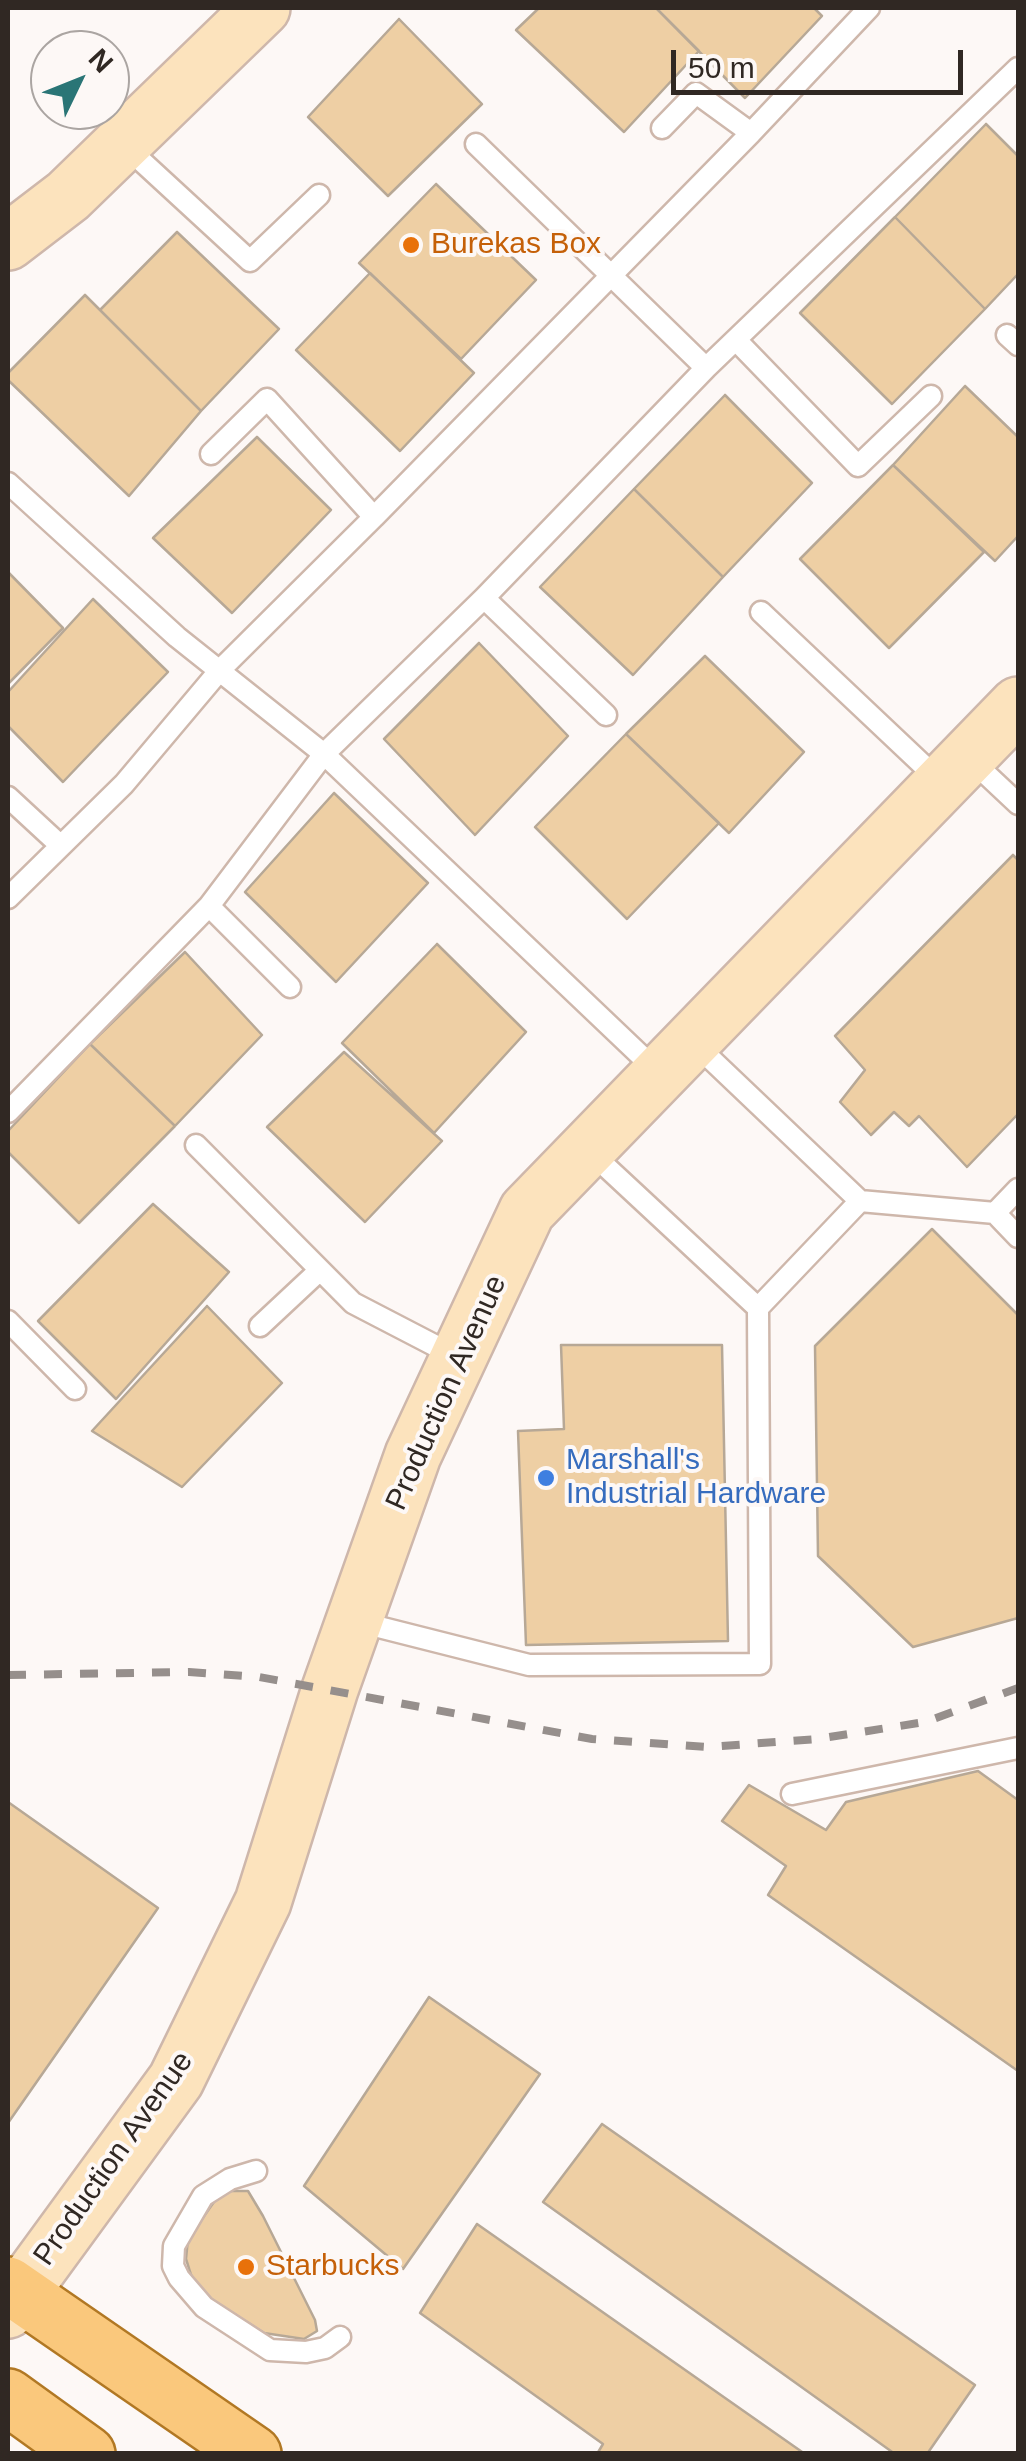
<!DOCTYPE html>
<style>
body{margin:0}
#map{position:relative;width:1026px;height:2461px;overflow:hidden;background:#fdf8f6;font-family:Helvetica,sans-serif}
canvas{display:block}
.frame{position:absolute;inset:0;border:10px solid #302823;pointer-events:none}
.north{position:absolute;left:30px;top:30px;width:100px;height:100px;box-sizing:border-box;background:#fdf8f6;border:2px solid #aba5a2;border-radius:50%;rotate:47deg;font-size:28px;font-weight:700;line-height:40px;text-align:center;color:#302823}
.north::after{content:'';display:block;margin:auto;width:35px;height:45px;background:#2a7576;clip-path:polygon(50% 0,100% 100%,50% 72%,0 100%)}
.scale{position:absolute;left:671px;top:50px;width:292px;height:45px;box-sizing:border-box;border:5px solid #302823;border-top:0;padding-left:12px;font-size:30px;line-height:35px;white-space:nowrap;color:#302823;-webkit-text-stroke:8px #fdf8f6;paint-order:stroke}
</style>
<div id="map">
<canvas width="1026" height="2461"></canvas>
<div class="frame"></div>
<div class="north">N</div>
<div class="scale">50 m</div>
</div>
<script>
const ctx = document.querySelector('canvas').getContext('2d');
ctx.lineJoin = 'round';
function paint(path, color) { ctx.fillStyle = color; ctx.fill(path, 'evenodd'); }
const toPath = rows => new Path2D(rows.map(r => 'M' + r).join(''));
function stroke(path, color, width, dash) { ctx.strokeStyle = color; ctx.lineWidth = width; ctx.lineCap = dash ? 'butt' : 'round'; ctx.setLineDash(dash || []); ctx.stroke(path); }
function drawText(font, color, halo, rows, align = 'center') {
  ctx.font = font + ' Helvetica,sans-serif'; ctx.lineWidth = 8; ctx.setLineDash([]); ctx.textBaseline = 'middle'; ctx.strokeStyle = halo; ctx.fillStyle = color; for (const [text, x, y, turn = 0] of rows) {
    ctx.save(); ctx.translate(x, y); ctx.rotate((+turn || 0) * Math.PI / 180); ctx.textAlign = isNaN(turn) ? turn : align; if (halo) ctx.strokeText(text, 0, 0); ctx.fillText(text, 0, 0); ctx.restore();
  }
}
const building = toPath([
 [539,8,656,8,699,51,624,132,516,30,539,8],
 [656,8,814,8,822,16,745,98,656,8],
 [399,19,482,104,388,196,308,117,399,19],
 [986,124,1018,156,1018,274,985,309,895,217,986,124],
 [436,184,536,280,461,359,359,263,436,184],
 [895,217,985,309,892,404,800,313,895,217],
 [177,232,279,329,201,411,100,310,177,232],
 [370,273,474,373,400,451,296,350,370,273],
 [85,295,201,411,129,496,8,380,8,373,85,295],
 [965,386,1018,437,1018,536,995,561,893,465,965,386],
 [725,395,812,483,723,577,634,489,725,395],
 [257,437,331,510,232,613,153,538,257,437],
 [893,465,984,552,889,648,800,559,893,465],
 [634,489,723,577,633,675,540,587,634,489],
 [8,572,63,628,8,684,8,572],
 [93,599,168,672,63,782,8,726,8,692,93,599],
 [479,643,568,736,475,835,384,739,479,643],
 [705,656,804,752,729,833,626,734,705,656],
 [626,734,719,823,627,919,535,827,626,734],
 [334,793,428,883,336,982,245,892,334,793],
 [1013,855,1018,860,1018,1114,967,1167,919,1116,909,1126,894,1112,871,1135,840,1102,865,1070,835,1036,1013,855],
 [437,944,526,1032,434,1133,342,1043,437,944],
 [185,952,262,1035,175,1126,90,1044,185,952],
 [90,1044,175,1126,79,1223,8,1152,8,1131,90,1044],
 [344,1052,442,1141,365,1222,267,1127,344,1052],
 [153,1204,229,1272,116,1399,38,1321,153,1204],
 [932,1229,1018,1315,1018,1618,913,1647,818,1556,815,1346,932,1229],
 [207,1306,282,1383,182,1487,92,1431,207,1306],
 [561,1345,722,1345,728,1641,526,1645,518,1431,564,1429,561,1345],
 [978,1771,1018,1800,1018,2071,768,1895,786,1866,722,1821,749,1785,826,1830,846,1802,978,1771],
 [8,1802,158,1908,8,2123,8,1802],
 [429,1997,540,2074,403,2269,304,2186,429,1997],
 [602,2124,975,2385,927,2454,895,2454,543,2202,602,2124],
 [229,2191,248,2191,263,2216,315,2320,317,2331,304,2339,264,2333,206,2296,192,2278,186,2259,188,2239,216,2199,229,2191],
 [477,2224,805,2454,597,2454,603,2444,420,2313,477,2224]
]);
const lane = toPath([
 [662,128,696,93,751,133,869,8],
 [476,144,706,368],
 [124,145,250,261,319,195],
 [1007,335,1018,345],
 [736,340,858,466,931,396],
 [8,483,177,637,324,754,484,598,706,368,1018,68],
 [374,517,751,133],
 [484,598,606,715],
 [761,612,941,782],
 [969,758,1018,804],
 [8,797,61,846],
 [8,898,124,784,220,670,374,517,267,399,211,454],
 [209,906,290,987],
 [8,1112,209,906,324,754,657,1071],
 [196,1145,353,1303,459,1358],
 [587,1149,758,1308,860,1201,694,1043],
 [860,1201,995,1213,1018,1189],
 [995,1213,1018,1237],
 [8,1321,75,1389],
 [260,1326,320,1270],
 [355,1621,529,1665,760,1664,758,1308],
 [792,1794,1018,1748],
 [256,2171,230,2179,203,2196,174,2246,173,2266,179,2278,204,2307,270,2350,306,2352,325,2348,340,2337]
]);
const secondary = toPath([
 [8,242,68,196,262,8],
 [8,2310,176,2080,263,1902,330,1689,413,1455,527,1211,1018,705]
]);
const primary = toPath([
 [8,2285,253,2454],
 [8,2397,87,2454]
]);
const rail = toPath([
 [8,1675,189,1672,259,1677,592,1739,708,1747,817,1739,925,1722,1018,1688]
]);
const markers = [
 [411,245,10,"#e8710a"],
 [546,1478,10,"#3f7fe0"],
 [246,2267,10,"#e8710a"]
];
const foodNames = [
 ["Burekas Box",431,245],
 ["Starbucks",266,2267]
];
const streetNames = [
 ["Production Avenue",447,1393,-66],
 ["Production Avenue",114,2159,-55]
];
const shopNames = [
 ["Marshall's",566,1461],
 ["Industrial Hardware",566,1495]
];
paint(building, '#eecfa4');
stroke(building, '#b7a896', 2.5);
stroke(lane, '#ceb7ab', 25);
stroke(secondary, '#ceb7ab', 60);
stroke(primary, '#b17824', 60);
stroke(lane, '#fff', 20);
stroke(secondary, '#fce3bd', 55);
stroke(primary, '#fac87c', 55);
stroke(rail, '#968f8c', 8, [18, 18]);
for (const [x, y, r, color] of markers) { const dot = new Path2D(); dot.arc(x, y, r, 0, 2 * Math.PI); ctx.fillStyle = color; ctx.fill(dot); stroke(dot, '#fdf8f6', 4); }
drawText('30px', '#c56008', '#fdf8f6', foodNames, 'left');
drawText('30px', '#302823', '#fdf8f6', streetNames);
drawText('30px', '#366cbe', '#fdf8f6', shopNames, 'left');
</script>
